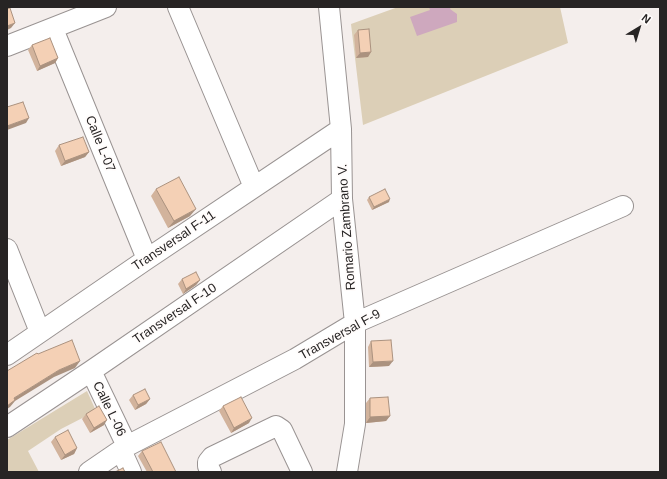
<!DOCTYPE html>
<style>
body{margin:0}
#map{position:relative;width:667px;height:479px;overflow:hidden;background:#f4eeec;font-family:Helvetica,sans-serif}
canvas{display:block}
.frame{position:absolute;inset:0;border:8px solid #272424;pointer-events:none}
.north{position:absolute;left:619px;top:8px;width:40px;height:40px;-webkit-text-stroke:3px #fffcfb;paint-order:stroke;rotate:38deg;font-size:11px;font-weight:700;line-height:16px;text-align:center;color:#272424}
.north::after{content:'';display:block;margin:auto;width:14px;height:18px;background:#272424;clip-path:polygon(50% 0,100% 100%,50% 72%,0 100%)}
</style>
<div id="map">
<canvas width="667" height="479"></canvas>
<div class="frame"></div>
<div class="north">N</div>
</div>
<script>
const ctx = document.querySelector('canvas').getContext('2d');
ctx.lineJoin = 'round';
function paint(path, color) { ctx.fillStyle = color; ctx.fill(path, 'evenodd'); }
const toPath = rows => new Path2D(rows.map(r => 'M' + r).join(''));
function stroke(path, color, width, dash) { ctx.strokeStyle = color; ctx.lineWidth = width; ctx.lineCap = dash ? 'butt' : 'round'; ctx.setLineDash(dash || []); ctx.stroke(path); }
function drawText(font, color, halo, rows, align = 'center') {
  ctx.font = font + ' Helvetica,sans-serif'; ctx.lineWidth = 3.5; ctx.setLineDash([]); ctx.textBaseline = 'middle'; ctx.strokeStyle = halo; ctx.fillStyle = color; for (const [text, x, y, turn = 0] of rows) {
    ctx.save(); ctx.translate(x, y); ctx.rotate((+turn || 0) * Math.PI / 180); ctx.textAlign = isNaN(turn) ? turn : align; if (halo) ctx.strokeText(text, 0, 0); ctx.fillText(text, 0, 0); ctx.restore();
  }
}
const green = toPath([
 [398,7,560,7,568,43,363,125,351,24],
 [87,391,96,411,61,429,28,451,39,472,7,472,7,440]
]);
const water = toPath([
 [429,7,451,7,450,9,457,14,457,22,417,36,410,17,430,10]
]);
const minor = toPath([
 [178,7,254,187],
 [329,7,341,129,342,199,355,323,355,424,347,472],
 [53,29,147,259],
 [7,46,106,7],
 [7,249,40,332],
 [7,355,147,259,341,129],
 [91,371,127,446],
 [7,427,91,371,342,199],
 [121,450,131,472],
 [89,472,127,446,295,359,355,323,623,206],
 [211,472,208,466,208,462,212,457,276,426,282,430,302,472]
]);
const wall = toPath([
 [358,30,371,52,368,57,356,58,354,35],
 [32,45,58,58,55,63,37,71,28,50],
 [59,145,89,152,85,157,61,166,55,151],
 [156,189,190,216,168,228,151,196],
 [369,197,389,202,372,210,367,200],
 [182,279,200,280,196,285,183,294,178,284],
 [371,341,389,366,369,367,368,347],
 [133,395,150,399,146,404,135,410,129,400],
 [370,398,390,416,386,421,366,423,366,403],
 [223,406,249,423,231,433,219,411],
 [86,414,104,425,90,433,82,419],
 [55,437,77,448,74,454,61,460,51,442],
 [142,451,176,472,147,472,138,456]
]);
const shadedWall = toPath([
 [15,23,11,28,7,30,7,26],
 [371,52,368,57,356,58,360,53],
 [58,58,55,63,37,71,40,66],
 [29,118,26,123,7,130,7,126],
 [89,152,85,157,61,166,65,161],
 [390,199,389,202,372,210,374,207],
 [196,209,190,216,168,228,174,221],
 [200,280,196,285,183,294,186,289],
 [80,361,75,368,54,377,15,401,10,407,7,409,7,406,14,398,59,370],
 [393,361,389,366,369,367,373,362],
 [150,399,146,404,135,410,138,405],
 [390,416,386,421,366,423,370,417],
 [252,418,249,423,231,433,234,428],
 [107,420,104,425,90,433,94,428],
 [77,448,74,454,61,460,65,455]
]);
const building = toPath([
 [10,8,15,23,7,26,7,9,10,8],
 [369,29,371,52,360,53,358,30,369,29],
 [50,38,58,58,40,66,32,45,50,38],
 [23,102,29,118,7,126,7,107,23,102],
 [83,137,89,152,65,161,59,145,83,137],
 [179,177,196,209,174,221,156,189,179,177],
 [385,189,390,199,374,207,369,197,385,189],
 [196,272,200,280,186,289,182,279,196,272],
 [72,340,80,361,59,370,14,398,15,400,7,406,7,371,37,353,38,354,72,340],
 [391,340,393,361,373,362,371,341,391,340],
 [145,389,150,399,138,405,133,395,145,389],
 [241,397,252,418,234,428,223,406,241,397],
 [388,397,390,416,370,417,370,398,388,397],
 [99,406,107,420,94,428,86,414,99,406],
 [68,430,77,448,65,455,55,437,68,430],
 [161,442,176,472,153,472,142,451,161,442],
 [123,468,125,472,115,472,123,468]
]);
const streetNames = [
 ["Calle L-07",100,144,68],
 ["Romario Zambrano V.",347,227,-94],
 ["Transversal F-11",174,241,-34],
 ["Transversal F-10",175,314,-34],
 ["Transversal F-9",340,335,-29],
 ["Calle L-06",109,409,64]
];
paint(green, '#dccfb7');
paint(water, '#cea8be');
stroke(minor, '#999392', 22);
stroke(minor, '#fff', 20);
paint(wall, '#d2b39c');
paint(shadedWall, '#ab927f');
paint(building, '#f4d0b5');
stroke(building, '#ab927f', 1);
drawText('13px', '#272424', '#fffcfb', streetNames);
</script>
